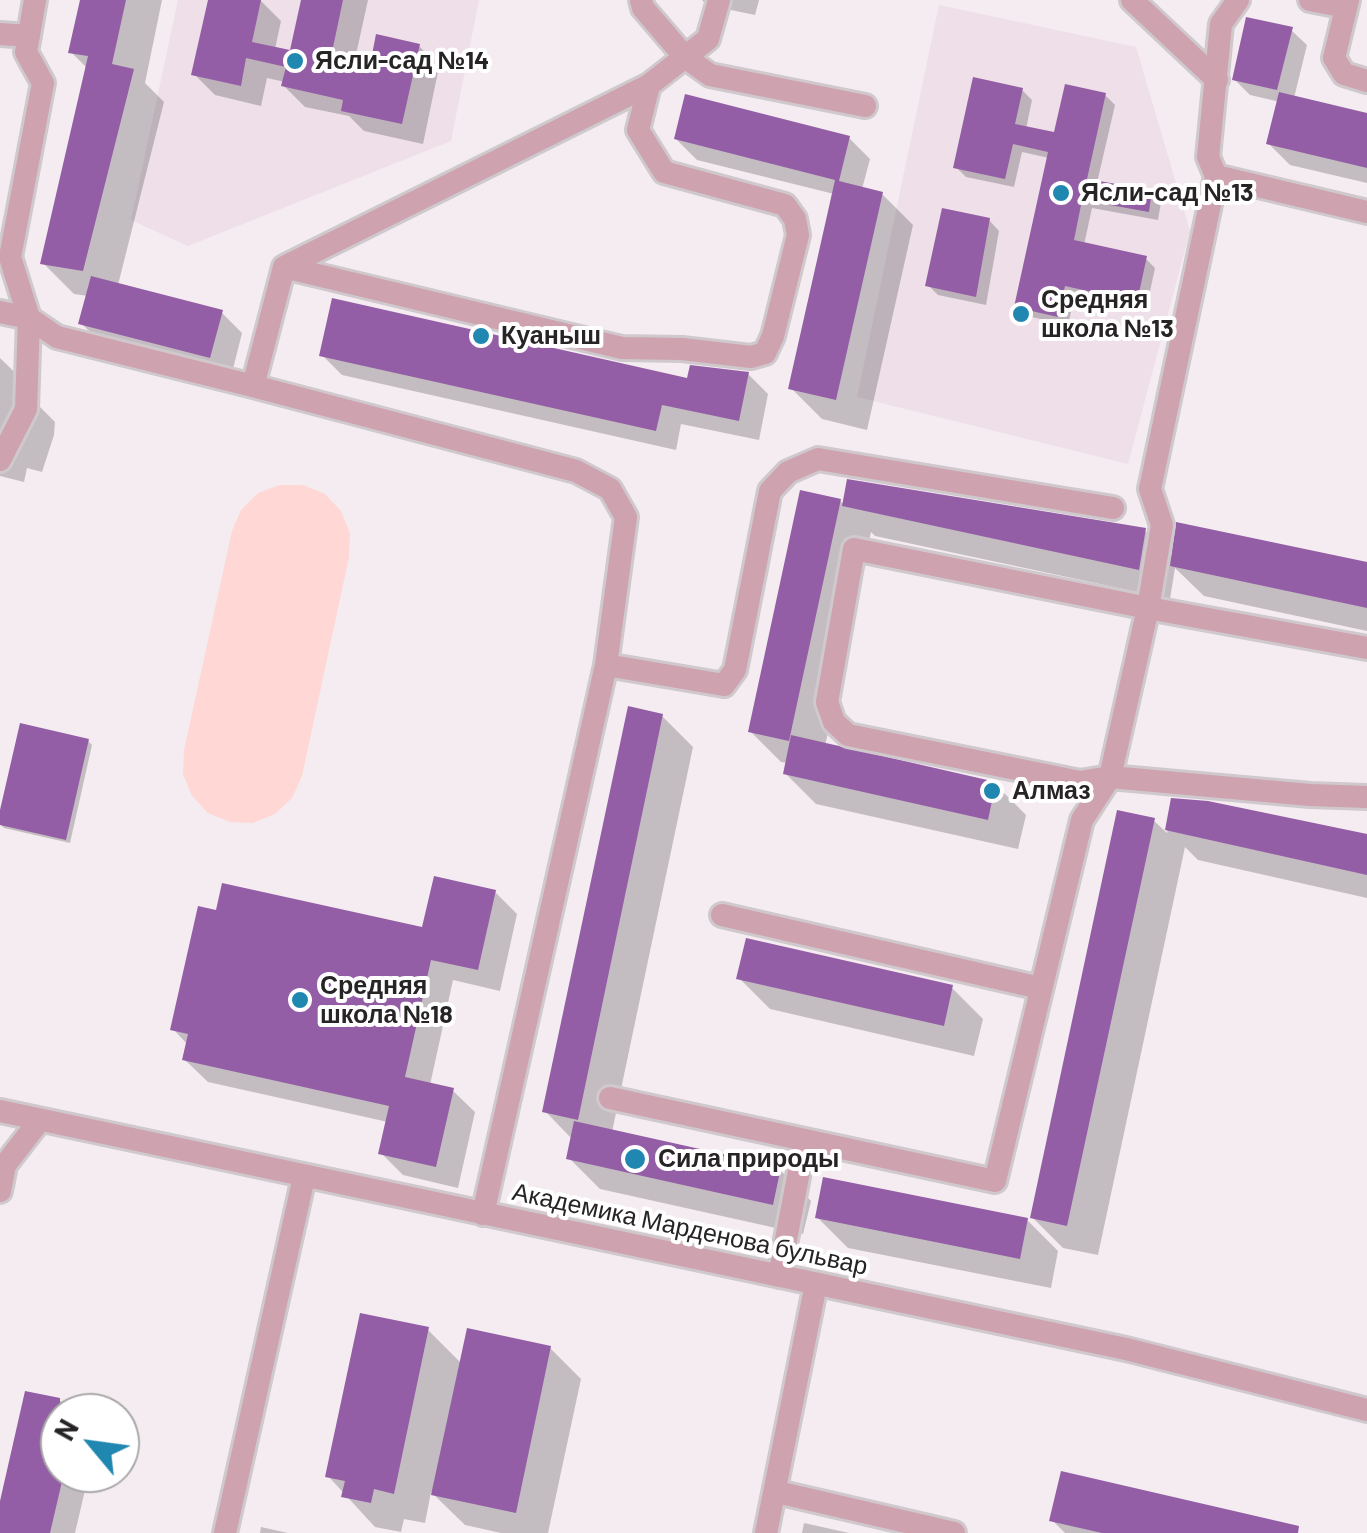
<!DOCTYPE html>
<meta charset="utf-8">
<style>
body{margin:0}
#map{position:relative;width:1367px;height:1533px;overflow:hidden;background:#f4ecf1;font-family:Barlow,sans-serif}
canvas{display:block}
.north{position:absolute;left:40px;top:1393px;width:100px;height:100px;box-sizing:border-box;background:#fff;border:2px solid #a9a7a8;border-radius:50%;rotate:299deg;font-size:28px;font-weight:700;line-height:40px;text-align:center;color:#272426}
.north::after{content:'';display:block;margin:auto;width:35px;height:45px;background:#2087b0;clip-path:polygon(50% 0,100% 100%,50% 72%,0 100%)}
</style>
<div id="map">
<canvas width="1367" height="1533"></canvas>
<div class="north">N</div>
</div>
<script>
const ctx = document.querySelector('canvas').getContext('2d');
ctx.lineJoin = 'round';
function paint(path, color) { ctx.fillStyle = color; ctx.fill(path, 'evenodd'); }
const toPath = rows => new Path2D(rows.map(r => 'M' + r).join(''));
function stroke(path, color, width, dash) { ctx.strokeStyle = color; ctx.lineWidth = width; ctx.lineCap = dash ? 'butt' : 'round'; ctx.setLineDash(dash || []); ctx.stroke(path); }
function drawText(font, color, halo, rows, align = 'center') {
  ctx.font = font + ' Barlow,sans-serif'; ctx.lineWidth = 8; ctx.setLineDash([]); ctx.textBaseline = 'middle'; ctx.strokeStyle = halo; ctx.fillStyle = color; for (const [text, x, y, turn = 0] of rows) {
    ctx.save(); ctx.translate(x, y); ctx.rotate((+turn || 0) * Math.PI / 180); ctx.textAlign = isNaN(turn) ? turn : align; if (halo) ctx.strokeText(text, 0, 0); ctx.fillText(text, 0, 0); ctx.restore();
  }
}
const built = toPath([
 [178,0,479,0,451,141,188,246,131,220],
 [939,5,1136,47,1190,231,1128,464,857,397]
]);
const green = toPath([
 [280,485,303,485,325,494,341,511,350,533,349,557,302,776,292,798,275,814,253,823,230,822,208,813,192,796,183,774,184,750,232,531,241,510,258,493]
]);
const shadow = toPath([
 [82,0,162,0,145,83,164,102,118,285,221,312,242,333,231,377,102,344,81,323,88,296,74,294,43,263,87,68,71,52],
 [210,0,260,0,281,21,275,49,292,53,304,0,368,0,355,59,373,63,419,46,439,67,423,144,364,131,349,116,305,107,284,86,285,82,267,78,261,106,215,95,194,74],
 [702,0,759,0,755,15,707,5],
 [1291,30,1307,45,1294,98,1367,116,1367,183,1290,165,1269,144,1280,102,1250,95,1234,79],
 [1022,90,1032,100,1026,129,1056,135,1105,95,1115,105,1097,183,1151,193,1161,202,1158,220,1092,208,1084,245,1145,258,1155,268,1146,310,1075,295,1068,325,1027,316,1017,307,1049,158,1022,152,1014,187,966,177,956,167],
 [849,138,870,159,862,189,882,194,913,225,867,430,822,419,791,388,834,194,697,160,676,139],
 [989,220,999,231,986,305,938,295,928,285],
 [322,355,689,381,748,374,768,394,759,440,681,424,676,450,342,375],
 [0,358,39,396,37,404,55,422,54,435,42,472,27,468,24,482,0,476],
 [840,501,845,505,1145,531,1174,559,1367,564,1367,631,1204,596,1175,568,1170,599,875,536,871,532,825,746,995,784,1026,815,1018,849,816,804,785,773,788,763,781,762,750,731],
 [662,716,693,747,612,1132,780,1170,811,1201,803,1234,600,1189,569,1158,573,1140,545,1111],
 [88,741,92,745,70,843,4,828,0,824],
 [1173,800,1367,837,1367,898,1198,860,1185,847,1098,1255,1063,1248,1032,1217,1153,820,1167,833],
 [495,892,517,914,500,991,453,980,430,1085,452,1090,475,1112,458,1188,403,1175,381,1153,388,1122,208,1082,185,1060,188,1045,173,1029,424,930],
 [739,978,952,988,983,1019,974,1056,770,1009],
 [817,1217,1027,1220,1058,1251,1051,1288,848,1248],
 [428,1330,462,1364,550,1348,581,1379,548,1533,501,1533,465,1525,431,1492,425,1523,404,1519,401,1532,375,1527,328,1476],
 [27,1394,78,1405,86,1413,60,1413,60,1473,89,1473,75,1533,0,1533,0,1512],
 [1052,1520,1290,1533,1065,1533],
 [804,1523,849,1533,802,1533],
 [261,1527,288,1533,260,1533]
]);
const building = toPath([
 [80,0,126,0,112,64,134,69,83,271,40,264,88,56,68,53],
 [208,0,261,0,252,42,290,50,301,0,343,0,332,52,371,60,376,34,420,44,402,124,341,111,343,100,281,86,286,67,246,58,241,86,191,75],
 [1246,17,1293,27,1277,90,1232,80],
 [973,77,1023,88,1015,124,1054,132,1065,84,1106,93,1087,179,1152,190,1149,212,1082,200,1074,240,1147,256,1137,302,1065,286,1058,317,1014,307,1048,152,1013,144,1005,179,953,168],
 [1279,92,1367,113,1367,168,1266,144],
 [685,94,850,136,839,181,674,139],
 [835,180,883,192,836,400,788,389],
 [942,208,990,218,976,297,925,286],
 [91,276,223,310,210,358,78,324],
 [332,298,687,378,690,365,749,372,739,421,662,405,656,431,319,356],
 [847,479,1146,528,1139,570,842,506],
 [800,490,841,499,789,741,748,732],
 [1176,522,1367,562,1367,608,1170,566],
 [628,706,663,714,578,1120,542,1112],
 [20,723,89,739,66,840,0,825,0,810],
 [791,735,996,782,988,820,783,774],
 [1171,798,1208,801,1367,834,1367,875,1165,830],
 [1117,810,1155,818,1067,1226,1030,1218],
 [434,876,496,890,478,970,431,960,405,1077,454,1088,436,1167,378,1154,389,1106,182,1060,188,1034,170,1030,198,906,216,910,222,883,422,927],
 [746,938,953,985,944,1026,736,979],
 [574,1121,781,1167,773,1205,566,1159],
 [823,1177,1028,1218,1020,1259,815,1218],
 [360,1313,429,1327,394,1494,374,1489,371,1503,341,1497,345,1481,325,1477],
 [467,1328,551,1346,516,1513,431,1495],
 [25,1391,60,1398,60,1473,64,1473,50,1533,0,1533,0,1501],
 [1061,1471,1299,1526,1298,1533,1102,1533,1049,1521]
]);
const minor = toPath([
 [35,0,26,52,43,83,10,257,29,318,57,337,253,386,284,267],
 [641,0,643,8,685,57,710,75,865,106],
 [1132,0,1217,80],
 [1238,0,1221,24,1208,157,1216,176,1367,212],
 [1310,0,1346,7],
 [1348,0,1334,58,1344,74,1367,81],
 [0,34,29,36],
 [649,85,638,130,664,172,785,205,795,219,798,235,773,336,765,353,751,357,682,349,622,348,284,267,649,85,708,39,719,0],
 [1216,176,1150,489,1162,525,1148,608,1110,777,1080,782,848,735,834,722,827,702,854,549,1148,608,1367,648],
 [0,312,29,318,26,409,0,460],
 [253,386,576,471,610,489,626,517,606,665],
 [722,915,1040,988],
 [610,1098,995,1181,1082,820,1110,777,1310,795,1367,797],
 [0,1111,1126,1349,1367,1410],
 [0,1191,5,1165,40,1120],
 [483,1214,606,665,724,685,735,670,770,491,788,472,818,459,1113,508],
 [779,1276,805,1140],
 [777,1492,954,1533],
 [225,1533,304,1177],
 [766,1533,816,1284]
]);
const markers = [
 [295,61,10,"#2087b0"],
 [1061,193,10,"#2087b0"],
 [1021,314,10,"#2087b0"],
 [481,336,10,"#2087b0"],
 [992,791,10,"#2087b0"],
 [300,1000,10,"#2087b0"],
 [635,1159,12,"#2087b0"]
];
const poiNames = [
 ["Ясли-сад №14",315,61],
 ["Ясли-сад №13",1081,193],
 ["Средняя",1041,300],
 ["школа №13",1041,329],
 ["Куаныш",501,336],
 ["Алмаз",1012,791],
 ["Средняя",320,986],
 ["школа №18",320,1015],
 ["Сила природы",658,1159]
];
const streetNames = [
 ["Академика Марденова бульвар",690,1229,12]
];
paint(built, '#eedfe9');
paint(green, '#ffd7d4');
paint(shadow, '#0003');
paint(building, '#935ea5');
stroke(minor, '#cfc8cc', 28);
stroke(minor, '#cea2ae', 22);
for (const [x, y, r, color] of markers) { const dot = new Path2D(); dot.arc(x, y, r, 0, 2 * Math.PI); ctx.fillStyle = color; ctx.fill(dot); stroke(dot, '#fff', 4); }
drawText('bold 25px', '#272426', '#fff', poiNames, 'left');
drawText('25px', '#272426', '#fff', streetNames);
</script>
